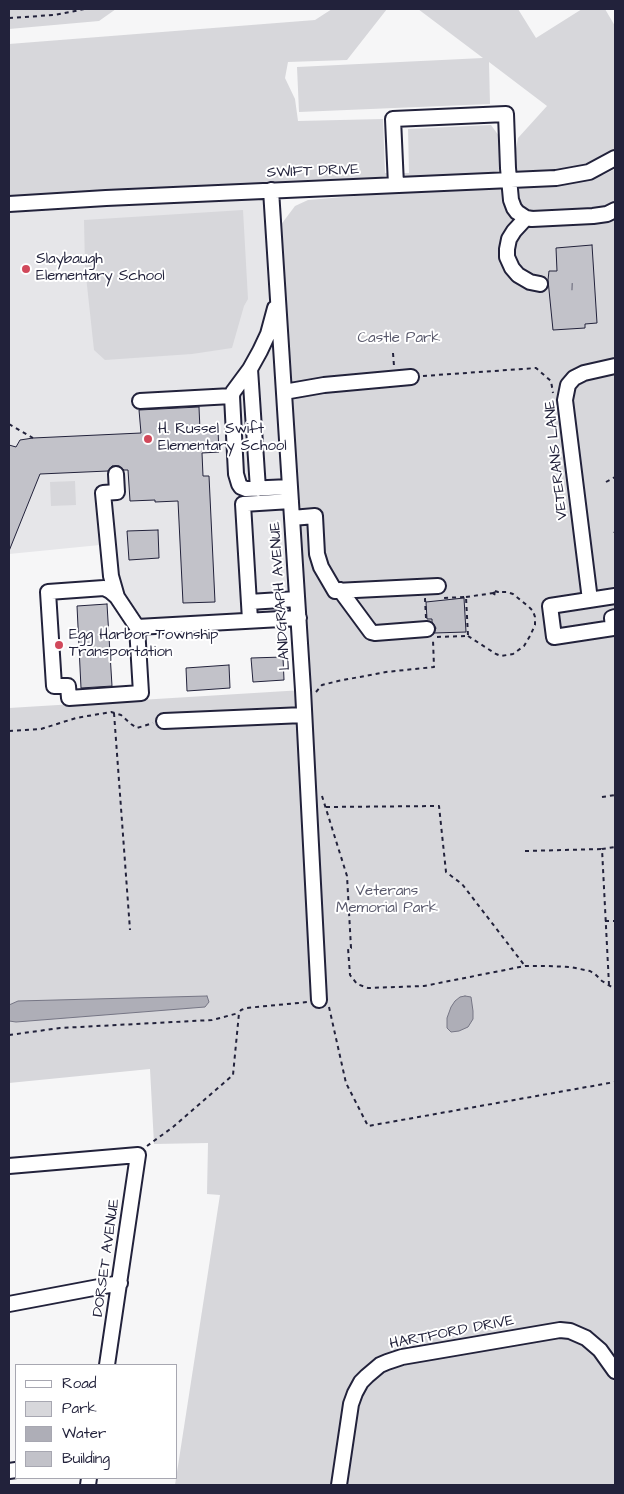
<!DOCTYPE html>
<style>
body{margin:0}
#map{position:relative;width:624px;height:1494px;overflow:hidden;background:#f6f6f7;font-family:"Architects Daughter",sans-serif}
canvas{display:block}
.frame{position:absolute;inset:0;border:10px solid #22223b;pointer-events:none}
.legend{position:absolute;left:15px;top:1364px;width:162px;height:115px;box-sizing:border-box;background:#fff;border:1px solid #a7a7b1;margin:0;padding:6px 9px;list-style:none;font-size:15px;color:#22223b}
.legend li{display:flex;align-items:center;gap:10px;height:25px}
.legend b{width:25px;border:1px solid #a7a7b1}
</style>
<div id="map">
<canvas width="624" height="1494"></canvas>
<div class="frame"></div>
<ul class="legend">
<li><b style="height:6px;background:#fff"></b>Road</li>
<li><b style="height:14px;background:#d7d7db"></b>Park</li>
<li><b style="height:14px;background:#aeaeb7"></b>Water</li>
<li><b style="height:14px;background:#c2c2c9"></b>Building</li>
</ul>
</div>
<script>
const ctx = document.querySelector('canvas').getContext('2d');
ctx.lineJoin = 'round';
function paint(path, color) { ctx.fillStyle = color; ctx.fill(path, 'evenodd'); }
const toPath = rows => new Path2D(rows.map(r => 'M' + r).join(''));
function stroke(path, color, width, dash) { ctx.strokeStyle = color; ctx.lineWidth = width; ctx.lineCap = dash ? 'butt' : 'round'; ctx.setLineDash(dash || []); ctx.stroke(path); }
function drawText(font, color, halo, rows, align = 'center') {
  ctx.font = font + ' "Architects Daughter",sans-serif'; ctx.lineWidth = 4; ctx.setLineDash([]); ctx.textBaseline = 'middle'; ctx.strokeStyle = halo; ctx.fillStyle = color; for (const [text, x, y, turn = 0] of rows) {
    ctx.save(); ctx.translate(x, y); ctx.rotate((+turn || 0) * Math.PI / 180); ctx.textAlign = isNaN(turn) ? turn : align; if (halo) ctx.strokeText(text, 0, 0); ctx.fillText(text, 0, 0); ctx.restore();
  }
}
const built = toPath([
 [271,190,299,618,137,627,111,576,102,556,100,545,9,554,9,204]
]);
const green = toPath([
 [9,9,116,9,99,21,9,29],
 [332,9,387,9,347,60,288,62,285,78,295,99,298,121,383,119,385,173,409,173,408,129,491,125,499,136,500,171,512,170,518,138,547,106,489,62,490,104,299,112,297,67,483,58,418,9,518,9,536,38,582,9,605,9,615,26,615,162,610,166,462,179,9,198,9,44,315,20],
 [615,169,615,1485,175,1485,220,1195,207,1194,208,1143,154,1144,150,1069,9,1083,9,708,303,690,284,392,291,390,280,226,295,206,308,200,603,175],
 [243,210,248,299,244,306,232,348,192,354,105,360,94,350,85,267,84,220],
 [75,481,76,505,51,506,50,482]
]);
const water = toPath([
 [207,996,209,1002,205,1007,16,1022,9,1021,9,1005,18,1001,207,996],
 [465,996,471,997,473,1011,473,1019,468,1027,459,1031,451,1032,447,1028,447,1018,451,1007,455,1001,460,997,465,996]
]);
const building = toPath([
 [592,245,597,323,585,324,585,328,553,330,548,280,549,271,557,271,556,248,592,245],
 [199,407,200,430,218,430,219,452,202,453,203,476,209,476,215,602,183,603,178,501,155,502,155,500,130,501,128,470,124,470,119,466,112,466,108,471,40,474,9,551,9,445,16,447,20,440,33,438,141,433,139,410,199,407],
 [158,530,159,558,129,560,127,531,158,530],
 [464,598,466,632,434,633,436,628,432,622,432,619,427,619,426,602,464,598],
 [107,604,112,686,81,688,77,606,107,604],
 [283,657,284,680,253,682,251,658,283,657],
 [229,665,230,688,187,691,186,668,229,665]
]);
const path = toPath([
 [9,18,54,15,85,9],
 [393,353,394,366],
 [423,376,536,368,551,381,553,393],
 [9,424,33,438],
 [606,482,615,477],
 [614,533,615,532],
 [495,591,498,592,497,595,494,594,495,591],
 [466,597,494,593],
 [426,618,425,599,427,599],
 [468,636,496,654,501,656,513,654,524,646,530,636,535,625,535,617,533,611,529,607,513,594,507,592,498,592],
 [437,637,468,636,466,597,442,598],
 [316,692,322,685,338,681,386,672,434,667,433,640],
 [114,713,130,930],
 [9,731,41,729,76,718,111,712,121,715,131,724,137,728,153,723],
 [322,796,347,876,351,948,348,948,350,975,357,984,368,988,424,986,525,966,546,966,570,967,590,971,595,974,602,981,615,989],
 [602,797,615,795],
 [326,807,439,806,446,872,462,884,525,966],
 [525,851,602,849],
 [605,921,615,921],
 [609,985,602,849,615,847],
 [329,1007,346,1083,368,1126,615,1082],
 [9,1035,60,1028,212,1020,239,1013],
 [147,1146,173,1127,233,1075,239,1013,241,1010,246,1008,308,1002]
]);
const minor = toPath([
 [396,185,393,119,506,114,508,168,511,200,514,208,517,212,526,218,532,219,593,216,607,214,615,210],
 [271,190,303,690,319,1000],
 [9,204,106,198,556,178,589,172,615,158],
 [526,218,514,231,509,239,507,249,507,257,512,268,518,275,530,282,540,284],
 [275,308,268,334,260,351,250,369,233,392,232,396,236,474,239,484,241,487,246,489,290,487],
 [250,369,258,489],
 [284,392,324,385,411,377],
 [140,401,232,396],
 [116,474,117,492,103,493,111,576,117,597],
 [292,518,315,516,317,554,321,567,335,591,438,586],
 [104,588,110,591,117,597,137,627,141,693,69,698,68,686,54,686,48,592,104,588],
 [340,590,371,632,375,633,427,629],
 [615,596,550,606,554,637,613,628,612,618,615,617],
 [590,600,565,400,568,385,574,378,584,373,615,366],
 [249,602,297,599],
 [250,620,243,504,291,501],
 [137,627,299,618],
 [164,721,304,715],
 [9,1166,138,1155,107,1365],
 [9,1304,120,1283],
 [9,1471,16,1470],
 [88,1485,89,1478],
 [339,1485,351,1404,355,1393,361,1382,367,1376,380,1365,387,1362,402,1357,560,1330,570,1331,586,1338,600,1350,615,1371]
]);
const markers = [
 [26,269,5,"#d1495b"],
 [148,439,5,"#d1495b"],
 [59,645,5,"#d1495b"]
];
const numberNames = [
 ["1",572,287]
];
const streetNames = [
 ["SWIFT DRIVE",313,172,-2],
 ["VETERANS LANE",557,460,-96],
 ["LANDGRAPH AVENUE",281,596,-94],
 ["DORSET AVENUE",107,1258,-82],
 ["HARTFORD DRIVE",452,1333,-11]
];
const poiNames = [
 ["Slaybaugh",36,260],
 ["Elementary School",36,277],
 ["H. Russel Swift",158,430],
 ["Elementary School",158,447],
 ["Egg Harbor Township",69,636],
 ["Transportation",69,653]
];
const parkNames = [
 ["Castle Park",399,339],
 ["Veterans",387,892],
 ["Memorial Park",387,909]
];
paint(built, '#e6e6e9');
paint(green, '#d7d7db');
paint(water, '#aeaeb7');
stroke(water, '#767685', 1);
paint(building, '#c2c2c9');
stroke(building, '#22223b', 1);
stroke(minor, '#22223b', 18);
stroke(path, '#22223b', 2, [4, 4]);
stroke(minor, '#fff', 14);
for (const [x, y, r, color] of markers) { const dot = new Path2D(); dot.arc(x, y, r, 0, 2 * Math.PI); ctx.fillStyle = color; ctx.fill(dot); stroke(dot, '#fff', 2); }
drawText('12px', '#4a4a5e', null, numberNames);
drawText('15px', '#22223b', '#fff', streetNames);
drawText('15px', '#22223b', '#fff', poiNames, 'left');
drawText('15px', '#58586b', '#fff', parkNames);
</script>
